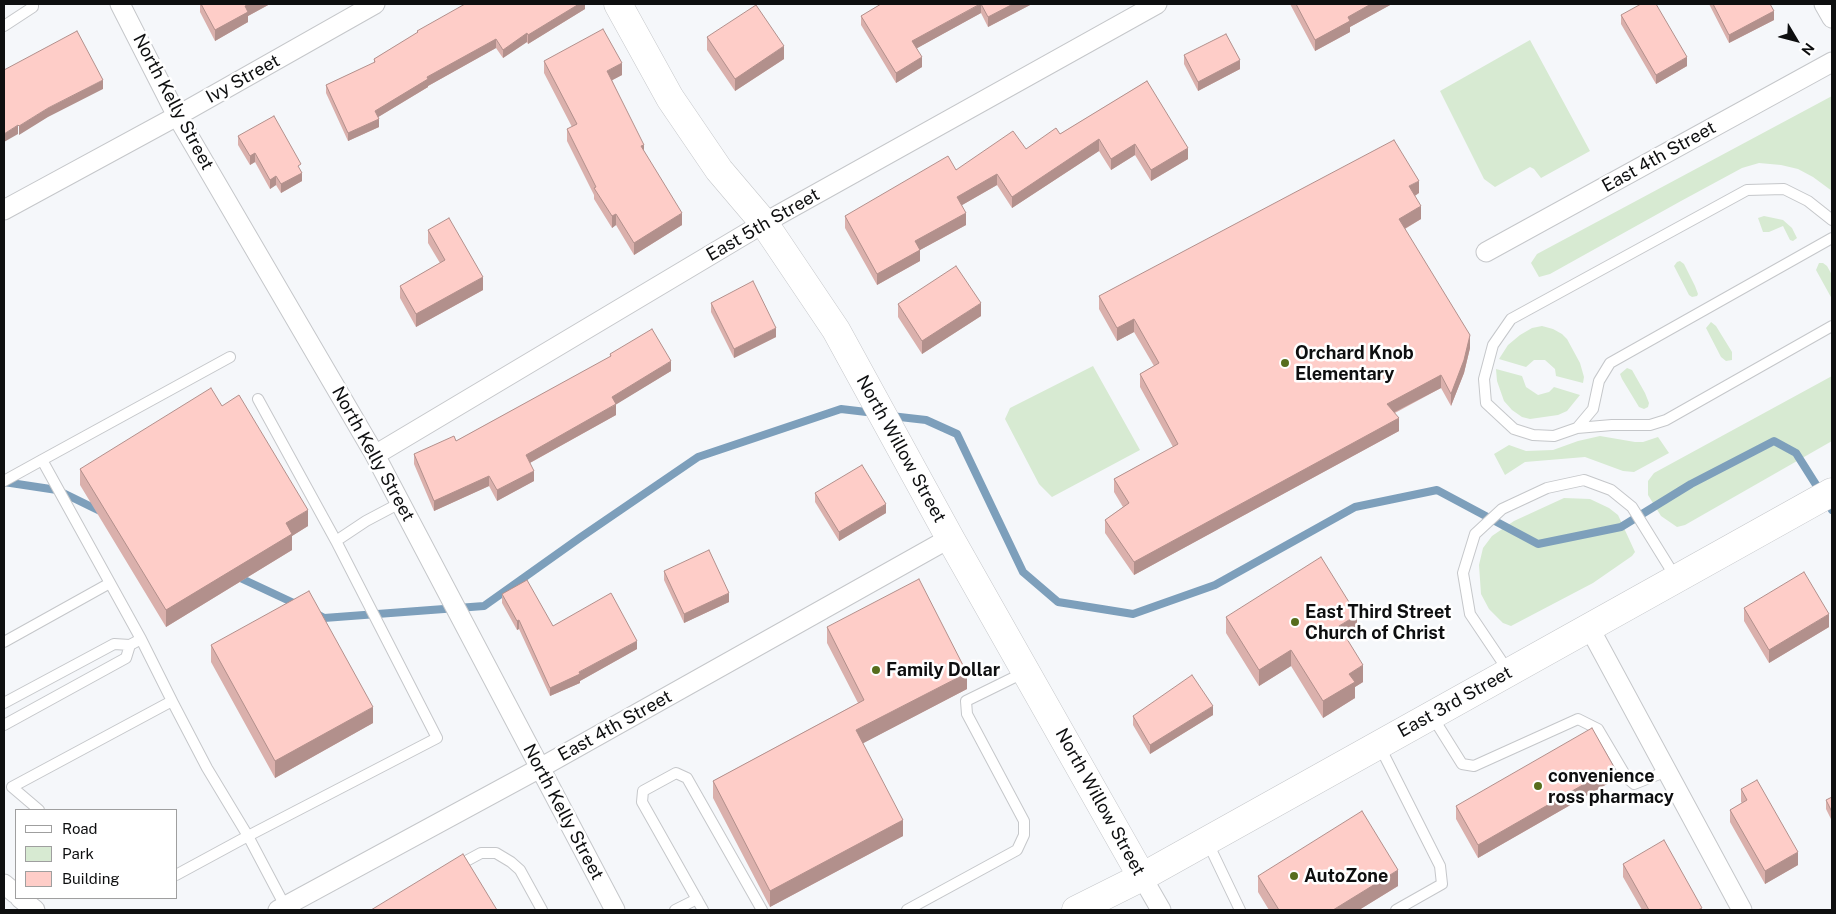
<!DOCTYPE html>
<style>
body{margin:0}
#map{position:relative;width:1836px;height:914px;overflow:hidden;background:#f5f7fa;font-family:"Public Sans",sans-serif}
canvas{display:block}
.frame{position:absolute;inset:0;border:5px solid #0e0f10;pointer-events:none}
.legend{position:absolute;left:15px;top:809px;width:162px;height:90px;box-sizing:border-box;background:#fff;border:1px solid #9f9f9f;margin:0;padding:6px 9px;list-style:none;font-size:15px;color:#0e0f10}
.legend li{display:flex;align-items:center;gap:10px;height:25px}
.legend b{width:25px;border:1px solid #9f9f9f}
.north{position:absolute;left:1771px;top:15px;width:50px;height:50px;-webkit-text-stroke:4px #fff;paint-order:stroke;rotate:127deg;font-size:14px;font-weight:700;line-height:20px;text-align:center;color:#0e0f10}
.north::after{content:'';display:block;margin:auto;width:18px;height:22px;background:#0e0f10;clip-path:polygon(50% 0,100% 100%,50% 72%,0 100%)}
</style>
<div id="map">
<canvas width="1836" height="914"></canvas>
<div class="frame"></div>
<ul class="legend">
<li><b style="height:6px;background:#fff"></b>Road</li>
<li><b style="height:14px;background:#d7ead2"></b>Park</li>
<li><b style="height:14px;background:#fecdc8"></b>Building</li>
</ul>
<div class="north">N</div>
</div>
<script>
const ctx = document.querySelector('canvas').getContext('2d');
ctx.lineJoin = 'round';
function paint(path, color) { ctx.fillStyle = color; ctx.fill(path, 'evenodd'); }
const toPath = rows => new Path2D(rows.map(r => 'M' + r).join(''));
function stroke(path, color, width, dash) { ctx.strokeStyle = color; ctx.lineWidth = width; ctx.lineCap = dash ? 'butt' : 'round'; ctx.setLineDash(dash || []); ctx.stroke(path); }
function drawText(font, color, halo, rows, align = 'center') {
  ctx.font = font + ' "Public Sans",sans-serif'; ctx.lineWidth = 5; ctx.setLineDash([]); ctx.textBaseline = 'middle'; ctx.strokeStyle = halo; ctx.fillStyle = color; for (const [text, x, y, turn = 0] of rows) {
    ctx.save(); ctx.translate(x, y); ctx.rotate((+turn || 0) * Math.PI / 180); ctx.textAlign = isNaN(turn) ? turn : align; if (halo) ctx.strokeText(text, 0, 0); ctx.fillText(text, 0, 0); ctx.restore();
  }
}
const green = toPath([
 [1530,40,1590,151,1541,178,1534,169,1530,167,1495,187,1484,179,1440,91],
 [1832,96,1832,191,1813,177,1798,169,1781,165,1759,163,1742,168,1681,201,1550,274,1539,277,1531,263,1537,254],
 [1764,216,1783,220,1792,228,1797,238,1793,241,1790,240,1783,226,1769,232,1763,232,1758,218],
 [1680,261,1684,264,1695,286,1698,294,1697,296,1692,297,1689,295,1674,266,1677,262],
 [1819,263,1823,263,1827,266,1832,275,1832,299,1816,270],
 [1711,322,1716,326,1732,352,1732,360,1726,361,1721,357,1706,328],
 [1542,326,1553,329,1562,334,1567,339,1580,363,1584,377,1583,383,1556,376,1555,369,1545,360,1534,360,1526,367,1499,359,1508,345,1520,335,1532,328],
 [1093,366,1140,450,1052,497,1039,484,1005,419,1010,408],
 [1627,368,1632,370,1645,393,1649,403,1648,407,1644,409,1639,407,1622,379,1620,374],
 [1496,369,1522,376,1526,387,1538,395,1549,392,1554,387,1580,395,1567,411,1558,415,1530,419,1522,417,1512,410,1504,401,1497,381],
 [1832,376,1832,441,1685,525,1677,527,1661,516,1648,495,1648,481,1654,473],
 [1600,436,1635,442,1643,442,1658,437,1669,453,1634,472,1623,471,1585,457,1525,462,1505,475,1494,454,1509,445,1526,451,1553,450,1578,441],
 [1564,498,1590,499,1609,508,1618,515,1635,552,1632,556,1593,583,1511,626,1503,623,1489,609,1481,594,1479,565,1483,548,1492,536,1514,521]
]);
const stream = toPath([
 [891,416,926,420,957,434,1023,572,1058,602,1133,614,1215,585,1355,507,1437,490,1538,544,1621,527,1691,484,1774,441,1796,453,1832,510],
 [4,482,57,490,104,513],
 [236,576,298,605],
 [315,613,324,618,484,606,581,537,698,457,841,409,875,413]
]);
const lane = toPath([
 [4,26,33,7,33,4],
 [1832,220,1808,201,1784,189,1747,190,1511,319,1493,345,1484,379,1486,403,1514,429,1533,435,1554,436,1577,428,1593,409,1599,381,1610,363,1832,238],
 [258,399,336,541,366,521,400,503],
 [1577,428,1612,425,1650,425,1666,420,1832,326],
 [42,460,230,357],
 [4,481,42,460,141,639,130,645,114,644,4,703],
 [4,642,110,583],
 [1509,672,1470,614,1463,573,1475,534,1502,509,1547,488,1584,480,1611,490,1632,507,1676,578],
 [172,701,207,768,248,836,176,875],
 [1432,716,1462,764,1474,766,1578,719,1598,729,1627,778,1634,784,1667,771],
 [4,725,126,658,130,645],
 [1379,745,1440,866,1442,884,1396,910],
 [39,810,12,787,172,701,141,639],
 [1207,841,1240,910],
 [455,867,481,853,496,853,511,862,520,870,542,910],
 [285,906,248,836,437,738,336,541],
 [675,910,697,899],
 [703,910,642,802,643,791,676,773,687,778,762,910],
 [907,910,1017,850,1024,835,1024,821,967,714,966,701,1025,672]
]);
const street = toPath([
 [120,4,177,116,375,455,615,910],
 [1824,4,1832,18],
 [4,210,177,116,375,4],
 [1486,252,1832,62],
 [375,455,764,223,1157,4],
 [1589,627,1742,910],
 [1142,877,1161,910],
 [4,884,16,894],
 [20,898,35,910],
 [278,910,540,768,950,538]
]);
const secondary = toPath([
 [618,4,670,98,719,170,764,223,836,330,950,538,1142,877],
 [1076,910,1142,877,1832,492]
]);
const wall = toPath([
 [200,4,270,4,248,16,248,22,215,41,200,12],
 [585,4,585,9,528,44,527,42,503,58,496,48,428,86,428,87,378,117,379,127,348,141,326,93,326,85,374,63,374,59,417,33,417,31],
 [881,4,1032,4,988,27,981,13,917,48,922,67,896,83,861,25,861,16],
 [1290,4,1392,4,1350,27,1350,32,1315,51],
 [1709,4,1770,4,1774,20,1729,43],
 [1621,15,1687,66,1656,84,1621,24],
 [707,37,784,59,735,91,707,50],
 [1184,55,1240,69,1198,91,1184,64],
 [544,61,622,75,612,80,644,151,682,225,634,255,616,225,612,228,594,199,594,195,567,141,567,129,572,127,544,73],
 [1147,81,1188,159,1151,181,1135,155,1111,170,1099,151,1012,208,997,185,962,205,966,225,920,250,920,261,877,285,845,228,845,216,956,170,1026,149,1060,134],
 [238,136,301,171,302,181,281,193,276,185,270,189,255,162,250,165,238,145],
 [1419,193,1415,196,1421,219,1405,229,1470,348,1464,373,1451,406,1441,388,1395,413,1399,431,1134,575,1105,533,1105,520,1123,507,1114,492,1114,479,1173,447,1140,387,1140,374,1154,366,1134,332,1117,341,1099,309,1099,296],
 [428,230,483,290,416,327,400,298,400,286,440,263,428,243],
 [711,303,776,337,734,358,711,312],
 [898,304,981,316,922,354,898,317],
 [610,354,671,371,616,404,616,415,530,463,534,481,497,501,489,486,434,511,414,464,414,454,456,441,610,357],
 [222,406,308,526,292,536,292,550,166,627,80,485,80,469],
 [815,493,886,513,839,541,815,502],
 [664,571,729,602,684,623,664,580],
 [502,594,553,626,637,649,580,681,580,683,550,696,519,629,517,630,502,603],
 [1744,608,1829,627,1769,663,1744,621],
 [1226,617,1357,631,1346,638,1363,682,1355,687,1355,698,1323,718,1291,666,1259,686,1226,633],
 [827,627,967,689,863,743,903,836,770,907,713,798,713,781,858,703,827,643],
 [211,645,373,723,275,778,211,662],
 [1213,715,1150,754,1133,725,1133,716],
 [1614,780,1478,858,1456,819,1456,806],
 [1741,789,1798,865,1765,884,1730,822,1730,810,1742,803,1741,802],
 [1832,797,1832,821,1826,809,1826,800],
 [1623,864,1702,910,1642,910,1623,877],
 [1258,876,1398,886,1359,910,1269,910,1258,892]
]);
const shadedWall = toPath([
 [250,4,270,4,248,16,248,22,215,41,215,30,245,6],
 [579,4,585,4,585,9,528,44,528,35],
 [981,4,981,13,912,51,912,41],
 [1013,4,1032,4,988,27,988,17],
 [1371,4,1392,4,1350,27,1350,32,1315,51,1315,40,1348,17],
 [1774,11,1774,20,1729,43,1729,35],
 [527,33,527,42,503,58,503,50],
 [496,39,496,48,428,86,428,87,375,119,375,111,427,77],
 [784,46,784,59,735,91,735,79],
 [922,57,922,67,896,83,896,73],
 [1687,57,1687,66,1656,84,1656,75],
 [1240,60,1240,69,1198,91,1198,82],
 [622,63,622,75,607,83,607,71],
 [103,80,103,89,48,117,19,135,19,126,48,108],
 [379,119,379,127,348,141,348,133],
 [18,125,18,134,4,142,4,134],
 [1099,139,1099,151,1012,208,1012,197],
 [1135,144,1135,155,1111,170,1111,159],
 [644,145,644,156,641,146],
 [1188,148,1188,159,1151,181,1151,170],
 [255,153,255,162,250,165,250,156],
 [302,173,302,181,281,193,281,184],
 [997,174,997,185,957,208,957,197],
 [276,176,276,185,270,189,270,180],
 [1419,181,1419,193,1409,199,1409,186],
 [1421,206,1421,219,1399,232,1399,219],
 [682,213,682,225,634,255,634,243],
 [966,213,966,225,920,250,920,261,877,285,877,274,915,241],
 [616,214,616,225,612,228,612,216],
 [483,277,483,290,416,327,416,314],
 [981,303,981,316,922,354,922,341],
 [1134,319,1134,332,1117,341,1117,328],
 [776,328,776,337,734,358,734,349],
 [1470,335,1470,348,1464,373,1451,406,1451,394],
 [671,361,671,371,612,407,612,397],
 [1441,375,1441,388,1387,416,1387,404],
 [616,404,616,415,526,465,526,455],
 [1399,418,1399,431,1134,575,1134,562],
 [534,471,534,481,497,501,497,490],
 [489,476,489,486,434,511,434,501],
 [886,504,886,513,839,541,839,532],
 [308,510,308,526,292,536,292,550,166,627,166,610,286,523],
 [729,593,729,602,684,623,684,614],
 [1829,614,1829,627,1769,663,1769,650],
 [1357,615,1357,631,1339,643,1339,626],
 [519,620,519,629,517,630,517,621],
 [637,641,637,649,580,681,580,683,550,696,550,688],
 [1291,650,1291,666,1259,686,1259,670],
 [1363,665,1363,682,1355,687,1355,698,1323,718,1323,701,1349,674],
 [967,673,967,689,856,747,856,730],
 [1213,706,1213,715,1150,754,1150,745],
 [373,707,373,723,275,778,275,761],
 [1614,767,1614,780,1478,858,1478,845],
 [903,820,903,836,770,907,770,891],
 [1798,852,1798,865,1765,884,1765,871],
 [1398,870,1398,886,1359,910,1333,910]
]);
const building = toPath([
 [201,4,250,4,245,6,248,12,215,30,201,4],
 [465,4,579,4,528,35,527,33,503,50,496,39,427,77,428,79,375,111,379,119,348,133,326,85,375,62,374,59,418,32,417,31,465,4],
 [881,4,980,4,912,41,922,57,896,73,861,16,881,4],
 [981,4,1013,4,988,17,981,4],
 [1296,4,1371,4,1348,17,1350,21,1315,40,1296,4],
 [1641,4,1656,4,1687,57,1656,75,1621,15,1641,4],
 [1713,4,1770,4,1774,11,1729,35,1713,4],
 [756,5,784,46,735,79,707,37,756,5],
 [603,29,622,63,607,71,644,145,641,146,682,213,634,243,616,214,612,216,594,188,596,187,567,129,577,124,544,61,603,29],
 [77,31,103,80,48,108,19,126,18,125,4,134,4,70,77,31],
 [1226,34,1240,60,1198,82,1184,55,1226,34],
 [1147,81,1188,148,1151,170,1135,144,1111,159,1099,139,1012,197,997,174,957,197,966,213,915,241,920,250,877,274,845,216,948,156,956,170,1013,131,1026,149,1056,128,1060,134,1147,81],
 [274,116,301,164,298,166,302,173,281,184,276,176,270,180,255,153,250,156,238,136,274,116],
 [1394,140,1419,181,1409,186,1421,206,1399,219,1470,335,1464,360,1451,394,1441,375,1387,404,1399,418,1134,562,1105,520,1129,503,1114,479,1178,444,1140,374,1159,363,1134,319,1117,328,1099,296,1394,140],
 [449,218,483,277,416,314,400,286,445,260,428,230,449,218],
 [956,266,981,303,922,341,898,304,956,266],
 [753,281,776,328,734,349,711,303,753,281],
 [652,329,671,361,612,397,616,404,526,455,534,471,497,490,489,476,434,501,414,454,454,436,456,441,611,356,610,354,652,329],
 [211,388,222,406,239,395,308,510,286,523,292,534,166,610,80,469,211,388],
 [862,465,886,504,839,532,815,493,862,465],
 [709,550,729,593,684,614,664,571,709,550],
 [1321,557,1357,615,1339,626,1363,665,1349,674,1355,682,1323,701,1291,650,1259,670,1226,617,1321,557],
 [1804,572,1829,614,1769,650,1744,608,1804,572],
 [919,579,967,673,856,730,903,820,770,891,713,781,864,700,827,627,919,579],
 [527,580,553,626,611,593,637,641,579,672,580,674,550,688,519,620,517,621,502,594,527,580],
 [309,591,373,707,275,761,211,645,309,591],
 [1192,675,1213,706,1150,745,1133,716,1192,675],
 [1592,728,1614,767,1478,845,1456,806,1592,728],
 [1757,780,1798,852,1765,871,1730,810,1747,800,1741,789,1757,780],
 [1832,797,1832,812,1826,800,1832,797],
 [1362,811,1398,870,1333,910,1279,910,1258,876,1362,811],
 [1664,840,1702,908,1698,910,1649,910,1623,864,1664,840],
 [463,854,497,910,371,910,463,854]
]);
const markers = [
 [1285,363,5,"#576d1d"],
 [1295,622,5,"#576d1d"],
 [876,670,5,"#576d1d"],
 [1538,786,5,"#576d1d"],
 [1294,876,5,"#576d1d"]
];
const streetNames = [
 ["Ivy Street",243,79,-29],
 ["North Kelly Street",173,102,62],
 ["East 4th Street",1659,157,-29],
 ["East 5th Street",763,225,-30],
 ["North Willow Street",901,449,61],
 ["North Kelly Street",373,454,61],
 ["East 3rd Street",1455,702,-29],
 ["East 4th Street",615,726,-29],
 ["North Willow Street",1100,802,61],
 ["North Kelly Street",563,812,62]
];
const poiNames = [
 ["Orchard Knob",1295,353],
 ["Elementary",1295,374],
 ["East Third Street",1305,612],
 ["Church of Christ",1305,633],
 ["Family Dollar",886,670],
 ["convenience",1548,776],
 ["ross pharmacy",1548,797],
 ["AutoZone",1304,876]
];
paint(green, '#d7ead2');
stroke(stream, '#7d9fbb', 8);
stroke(lane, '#c5c7ca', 12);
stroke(street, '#c5c7ca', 21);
stroke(secondary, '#c5c7ca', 29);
stroke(lane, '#fff', 10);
stroke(street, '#fff', 19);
stroke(secondary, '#fff', 28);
paint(wall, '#dab0ac');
paint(shadedWall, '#b2908c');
paint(building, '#fecdc8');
stroke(building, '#b2908c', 1);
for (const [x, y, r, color] of markers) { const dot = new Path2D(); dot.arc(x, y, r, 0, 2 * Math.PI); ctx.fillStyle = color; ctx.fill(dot); stroke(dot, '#fff', 2); }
drawText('18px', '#0e0f10', '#fff', streetNames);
drawText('bold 18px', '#0e0f10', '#fff', poiNames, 'left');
</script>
